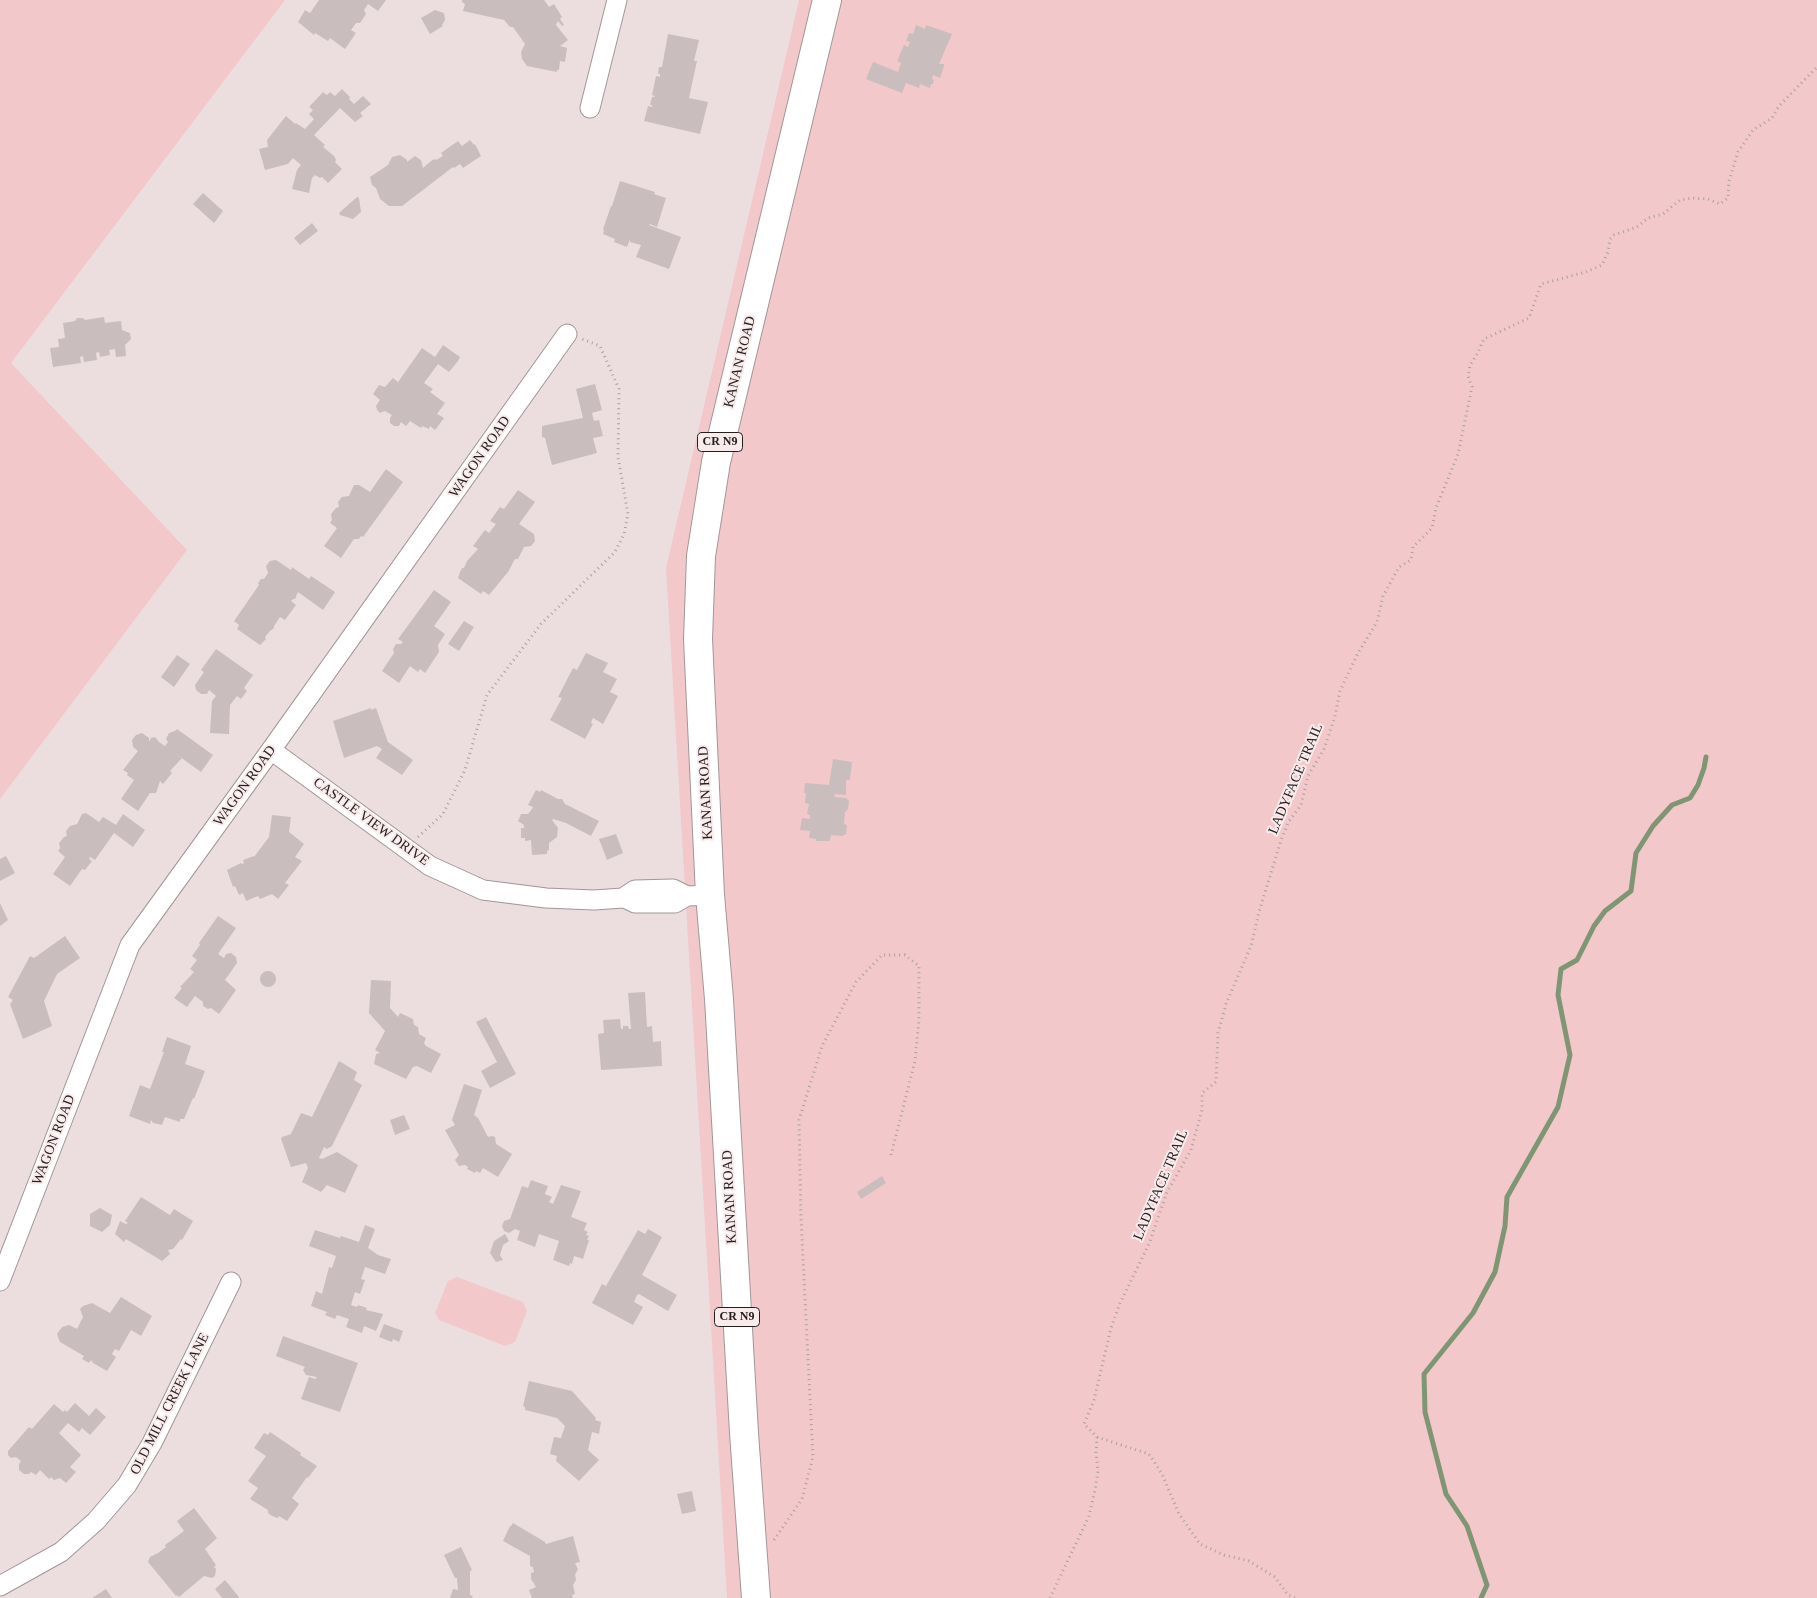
<!DOCTYPE html>
<style>
body{margin:0}
canvas{display:block;background:#ecdedf}
</style>
<canvas width="1817" height="1598"></canvas>
<script>
const ctx = document.querySelector('canvas').getContext('2d');
ctx.lineJoin = 'round';
function paint(path, color) { ctx.fillStyle = color; ctx.fill(path, 'evenodd'); }
const toPath = rows => new Path2D(rows.map(r => 'M' + r).join(''));
function stroke(path, color, width, dash) { ctx.strokeStyle = color; ctx.lineWidth = width; ctx.lineCap = dash ? 'butt' : 'round'; ctx.setLineDash(dash || []); ctx.stroke(path); }
function drawText(font, color, halo, rows, align = 'center') {
  ctx.font = font + ' Georgia,serif'; ctx.lineWidth = 4; ctx.setLineDash([]); ctx.textBaseline = 'middle'; ctx.strokeStyle = halo; ctx.fillStyle = color; for (const [text, x, y, turn = 0] of rows) {
    ctx.save(); ctx.translate(x, y); ctx.rotate((+turn || 0) * Math.PI / 180); ctx.textAlign = isNaN(turn) ? turn : align; if (halo) ctx.strokeText(text, 0, 0); ctx.fillText(text, 0, 0); ctx.restore();
  }
}
const green = toPath([
 [0,0,285,0,11,363,187,550,0,799],
 [799,0,1817,0,1817,1598,727,1598,666,568],
 [457,1277,523,1302,527,1311,515,1342,505,1346,439,1320,435,1313,448,1281]
]);
const stream = toPath([
 [1481,1598,1487,1585,1467,1526,1446,1494,1425,1412,1424,1374,1473,1313,1495,1272,1505,1226,1507,1197,1558,1107,1570,1055,1558,995,1561,969,1577,960,1594,926,1605,911,1631,891,1636,853,1653,826,1672,805,1690,798,1698,785,1704,768,1706,757]
]);
const building = toPath([
 [319,0,386,0,378,11,368,4,364,10,366,14,360,23,356,23,351,30,356,33,345,49,330,38,328,41,315,33,314,35,298,22,305,10,310,13],
 [462,0,544,0,549,7,554,4,562,17,560,19,564,25,562,26,558,21,556,25,568,40,560,46,567,48,565,62,560,61,559,70,557,70,557,72,527,66,522,59,521,52,525,44,513,27,510,27,504,20,463,11,465,4,462,2],
 [435,10,444,13,445,20,442,25,443,26,430,34,421,18],
 [916,25,925,29,926,25,952,34,939,64,944,64,944,66,940,78,933,75,932,79,934,80,933,84,931,84,930,88,920,84,919,88,906,83,902,93,866,79,873,62,898,72,901,63,897,61,904,45,908,47,910,42,906,41,909,33,913,34],
 [668,34,699,40,694,61,697,61,689,98,708,102,700,134,644,121,648,106,652,107,652,105,650,105,652,97,654,97,655,96,652,95,656,76,660,77,660,74,658,74,659,67,662,67],
 [342,89,350,97,349,99,354,104,363,96,371,104,360,113,363,116,355,122,340,108,314,135,325,145,323,147,334,156,336,160,335,162,342,169,328,183,322,177,320,178,315,175,312,178,309,193,292,189,297,170,301,165,293,158,288,164,265,170,259,149,268,147,267,140,286,116,295,124,296,123,305,129,314,119,309,114,313,110,309,107,323,92,327,95,330,92,335,96],
 [470,140,474,145,475,144,481,156,463,168,460,164,454,168,453,167,402,206,389,206,380,199,376,188,372,185,370,177,388,165,392,157,400,155,407,160,407,162,415,156,421,160,423,168,431,161,435,159,436,160,443,156,441,153,458,141,462,146],
 [620,181,655,192,654,194,666,198,657,227,650,224,649,225,681,237,669,269,636,257,641,245,630,242,630,239,627,247,614,242,615,239,603,234,604,230,603,229,611,206,612,206],
 [203,193,223,211,214,223,193,204],
 [357,197,359,198,361,212,353,219,340,215,339,213],
 [312,223,318,231,300,245,294,238],
 [104,317,105,323,121,321,122,330,130,333,131,339,125,345,126,356,116,357,115,349,109,350,110,355,100,357,99,352,96,353,97,360,84,362,83,356,80,357,81,363,53,367,50,348,59,347,58,339,65,338,63,323,75,321,77,318,83,318,85,320],
 [443,345,460,357,458,361,449,372,438,364,424,383,433,389,430,392,445,403,437,414,444,418,435,430,430,426,429,429,422,426,421,428,410,421,406,426,401,422,399,426,394,426,390,423,390,418,392,415,385,411,380,413,377,410,376,406,380,400,373,394,379,385,385,387,393,378,398,382,422,348,435,357],
 [595,384,602,410,592,413,594,421,599,420,603,436,593,438,597,453,552,465,545,438,542,437,542,426,583,418,576,389],
 [386,469,403,482,363,537,361,536,359,539,354,539,341,558,324,546,337,528,330,523,332,520,331,514,336,508,339,507,338,502,342,497,349,496,354,485,359,485,370,492],
 [518,490,535,502,519,524,534,534,535,541,531,546,524,547,518,559,515,559,508,572,489,595,483,591,481,594,458,578,460,572,462,568,464,568,467,561,478,549,473,546,485,530,489,533,496,524,490,521,500,507,504,509],
 [276,560,291,570,292,567,309,579,311,576,335,592,323,610,298,592,295,599,293,599,291,601,296,605,285,620,280,617,274,626,274,628,270,631,265,637,266,639,260,645,237,629,239,625,234,621,259,585,258,583,261,579,264,579,268,573,266,566,270,561],
 [434,590,451,602,434,626,445,634,438,645,439,652,425,673,420,669,418,672,410,666,399,683,382,671,394,653,393,649,396,644,401,644,403,642,398,639],
 [464,621,474,627,459,651,448,644],
 [216,649,253,675,244,688,247,691,241,699,237,696,230,705,229,734,210,733,212,701,216,696,209,690,207,694,201,694,196,690,195,685,204,672,201,670],
 [586,653,608,663,603,672,617,679,610,692,618,696,603,724,593,718,591,723,593,724,585,739,550,720,562,698,558,697,573,668,577,670],
 [177,655,190,664,174,687,161,677],
 [371,708,371,710,376,708,388,742,413,760,402,775,376,758,382,749,377,746,344,758,333,721],
 [177,729,213,755,201,772,165,746,168,742,166,739,169,733,175,731],
 [142,733,149,738,149,742,151,738,155,737,159,742,182,758,170,771,172,773,163,784,160,781,156,793,150,793,138,811,121,799,134,780,127,775,128,773,123,770,138,751,133,747,132,740,136,735],
 [833,759,852,762,850,780,846,780,846,795,835,794,834,797,846,798,849,801,848,809,845,812,844,824,847,825,846,834,842,836,831,835,830,841,816,841,816,839,809,838,810,831,800,830,802,818,810,819,810,815,807,814,809,804,805,803,806,793,804,793,805,783,829,785],
 [536,790,540,792,541,790,558,799,562,799,565,804,599,821,591,836,566,823,553,819,552,820,558,828,557,837,549,843,549,850,547,851,547,854,532,855,531,840,525,841,525,838,521,838,521,828,524,828,524,825,518,821,521,814,528,814,532,809,533,807,528,805],
 [86,813,99,822,103,817,116,825,123,814,145,830,133,847,114,833,95,860,90,857,89,859,92,861,85,870,82,869,70,886,53,874,65,857,58,851,60,848,59,843,64,837,67,836,66,831,70,826,77,824,82,814],
 [272,815,291,817,289,832,304,844,295,857,302,861,285,883,289,885,278,899,272,894,260,899,258,896,246,901,243,893,239,895,235,886,233,887,227,870,241,863,242,864,244,863,243,860,254,856,254,857,269,837],
 [616,834,623,853,607,860,599,839],
 [6,856,15,873,0,881,0,859],
 [0,903,8,920,0,926],
 [218,916,236,928,218,954,224,958,226,954,231,953,236,957,237,963,225,980,236,990,219,1014,211,1008,208,1009,203,1006,203,1002,195,996,187,1007,174,998,182,988,180,987,194,972,190,969,197,960,192,956,200,945,199,943],
 [65,936,80,958,57,974,44,1001,52,1026,23,1039,10,1004,13,1000,8,997,30,956,34,958],
 '260 979a8 8 0 1 1 16 0a8 8 0 1 1-16 0Z',
 [371,980,391,981,390,1008,398,1017,400,1013,413,1019,414,1025,418,1027,419,1034,426,1038,424,1043,426,1046,441,1054,431,1073,417,1066,413,1067,406,1079,374,1064,376,1054,380,1053,375,1050,385,1031,369,1013],
 [645,992,647,1027,652,1026,653,1042,661,1041,662,1066,601,1070,598,1034,604,1033,603,1020,620,1019,621,1029,623,1029,623,1026,628,1026,629,1029,631,1029,628,993],
 [486,1017,516,1074,490,1088,481,1071,497,1062,476,1022],
 [167,1037,191,1046,185,1064,205,1071,194,1099,193,1098,184,1119,180,1119,180,1122,165,1117,162,1125,153,1123,151,1120,150,1124,129,1116,140,1085,150,1089,164,1052,162,1052],
 [339,1061,357,1072,354,1080,362,1085,332,1146,327,1149,324,1147,319,1158,322,1159,337,1152,358,1165,345,1193,327,1185,321,1192,302,1182,308,1168,306,1163,291,1167,281,1139,282,1137,291,1134,301,1113,312,1117],
 [464,1084,482,1090,474,1115,478,1118,488,1137,492,1136,495,1137,496,1144,512,1154,498,1177,483,1168,480,1173,476,1171,475,1173,467,1169,468,1167,465,1165,459,1166,455,1160,459,1155,445,1130,455,1125,452,1120],
 [404,1115,410,1129,395,1135,390,1120],
 [882,1176,886,1183,861,1199,857,1192],
 [531,1180,548,1186,545,1194,552,1197,549,1202,553,1204,561,1185,581,1191,571,1217,587,1223,584,1230,588,1232,586,1235,589,1236,587,1240,589,1240,583,1259,574,1256,572,1264,570,1263,569,1266,553,1260,559,1241,539,1234,535,1247,517,1240,520,1231,515,1229,509,1233,504,1231,502,1226,504,1221,510,1219,522,1186,528,1188],
 [141,1197,170,1215,174,1209,193,1221,182,1240,181,1239,173,1249,168,1250,170,1254,162,1261,126,1239,124,1242,115,1234,120,1221,126,1224,128,1223,125,1221],
 [100,1208,112,1215,110,1225,102,1232,90,1226,90,1214],
 [365,1225,375,1229,368,1248,378,1255,391,1259,385,1274,365,1267,361,1279,365,1280,360,1294,355,1292,351,1305,357,1307,358,1305,367,1308,366,1310,383,1314,376,1331,364,1326,362,1333,346,1327,349,1319,337,1315,335,1319,325,1315,327,1312,311,1306,316,1291,322,1294,329,1267,332,1268,336,1256,309,1246,315,1230,340,1238,341,1236,359,1242],
 [648,1229,662,1237,642,1275,677,1295,668,1311,639,1294,637,1295,634,1302,643,1307,633,1325,592,1303,602,1284,606,1286,638,1230,645,1234],
 [505,1234,509,1241,503,1245,500,1255,503,1260,496,1262,490,1253,494,1241],
 [121,1297,152,1316,141,1336,131,1330,119,1351,115,1349,112,1354,116,1357,107,1371,93,1363,91,1360,89,1363,82,1359,84,1356,60,1342,57,1334,62,1327,69,1325,77,1329,83,1317,80,1309,83,1306,92,1303,110,1313],
 [384,1324,403,1331,399,1342,393,1339,392,1342,379,1337],
 [283,1336,358,1363,340,1412,301,1399,309,1377,315,1379,317,1377,306,1375,303,1370,305,1367,276,1356],
 [529,1381,572,1391,596,1418,595,1420,601,1422,599,1434,592,1432,588,1450,599,1460,579,1481,556,1461,557,1456,550,1454,554,1437,561,1438,565,1426,557,1418,525,1410,525,1407,523,1406],
 [75,1403,89,1416,96,1408,106,1417,90,1435,82,1428,79,1432,68,1423,59,1433,81,1455,70,1467,76,1472,66,1483,60,1478,54,1480,51,1477,49,1479,40,1470,36,1475,31,1472,29,1474,24,1474,19,1470,19,1464,21,1461,16,1457,11,1458,8,1455,8,1451,29,1427,32,1429,54,1404,63,1412,65,1410,67,1412],
 [270,1432,301,1453,300,1455,317,1466,308,1478,307,1477,292,1498,299,1504,287,1521,279,1516,278,1518,272,1516,268,1513,268,1510,250,1499,258,1488,248,1481,266,1456,254,1448,264,1433,268,1435],
 [692,1491,696,1511,682,1514,677,1494],
 [194,1508,217,1538,205,1549,216,1565,214,1567,216,1569,215,1576,212,1578,204,1576,179,1597,177,1595,176,1596,148,1562,150,1557,158,1553,166,1547,165,1545,184,1531,177,1521],
 [513,1523,545,1542,546,1544,573,1536,580,1562,575,1563,578,1569,575,1575,576,1580,573,1585,575,1594,572,1595,573,1598,532,1598,529,1590,536,1587,531,1579,531,1573,534,1572,533,1567,530,1566,530,1556,503,1541,510,1526,511,1526],
 [461,1547,472,1570,470,1571,470,1595,473,1596,472,1598,450,1598,453,1589,458,1590,457,1578,455,1578,444,1555],
 [225,1580,239,1597,238,1598,222,1598,215,1589],
 [106,1589,112,1598,92,1598]
]);
const path = toPath([
 [418,837,443,814,465,770,487,695,541,624,615,552,624,534,628,514,618,457,619,389,600,346,582,339],
 [1097,1437,1149,1454,1162,1474,1179,1514,1200,1544,1224,1555,1249,1561,1275,1577,1288,1595,1295,1598],
 [774,1540,802,1499,813,1457,801,1219,799,1120,822,1046,856,982,882,955,905,955,919,966,919,1019,915,1061,891,1155],
 [1050,1598,1089,1516,1095,1490,1098,1471,1096,1452,1097,1437,1084,1424,1094,1400,1111,1328,1120,1303,1149,1244,1167,1192,1191,1150,1202,1110,1202,1093,1216,1082,1218,1033,1226,1004,1251,946,1259,912,1282,837,1289,821,1301,805,1308,776,1324,749,1335,716,1340,691,1358,653,1377,622,1383,596,1399,567,1411,560,1413,547,1432,528,1436,508,1458,454,1472,387,1468,376,1470,365,1477,354,1484,339,1529,318,1541,284,1586,272,1602,265,1608,252,1610,239,1614,235,1637,227,1648,218,1663,214,1680,200,1692,198,1708,199,1720,204,1728,198,1729,181,1738,152,1753,130,1772,118,1779,106,1817,67]
]);
const street = toPath([
 [590,108,617,0],
 [271,750,430,866,483,890,546,898,594,900,623,898,635,890,673,889,687,896,710,895],
 [627,899,635,903,675,903,687,896],
 [0,1281,130,945,271,750,567,334],
 [0,1586,61,1552,96,1521,127,1485,152,1443,231,1282]
]);
const primary = toPath([
 [756,1598,744,1433,719,999,710,895,698,639,701,556,716,462,827,0]
]);
const shields = [
 [720,442,45],
 [737,1317,45]
];
const shieldNames = [
 ["CR N9",720,442],
 ["CR N9",737,1317]
];
const streetNames = [
 ["KANAN ROAD",740,362,-76],
 ["WAGON ROAD",480,457,-55],
 ["LADYFACE TRAIL",1296,779,-67],
 ["WAGON ROAD",245,786,-54],
 ["KANAN ROAD",706,793,-93],
 ["CASTLE VIEW DRIVE",371,822,36],
 ["WAGON ROAD",54,1140,-69],
 ["LADYFACE TRAIL",1161,1185,-67],
 ["KANAN ROAD",730,1197,-93],
 ["OLD MILL CREEK LANE",170,1404,-63]
];
paint(green, '#f3c8cb');
stroke(stream, '#7f9674', 5);
paint(building, '#cabdbe');
stroke(street, '#a29697', 21);
stroke(primary, '#a29697', 30);
stroke(path, '#aba0a0', 3, [1, 4]);
stroke(street, '#fff', 19);
stroke(primary, '#fff', 28);
for (const [x, y, w] of shields) { const box = new Path2D(); box.roundRect(x - w / 2, y - 9.5, w, 19, 4); ctx.fillStyle = '#f9ebec'; ctx.fill(box); stroke(box, '#252020', 1); }
drawText('bold 12px', '#252020', null, shieldNames);
drawText('14px', '#252020', '#f9ebec', streetNames);
</script>
